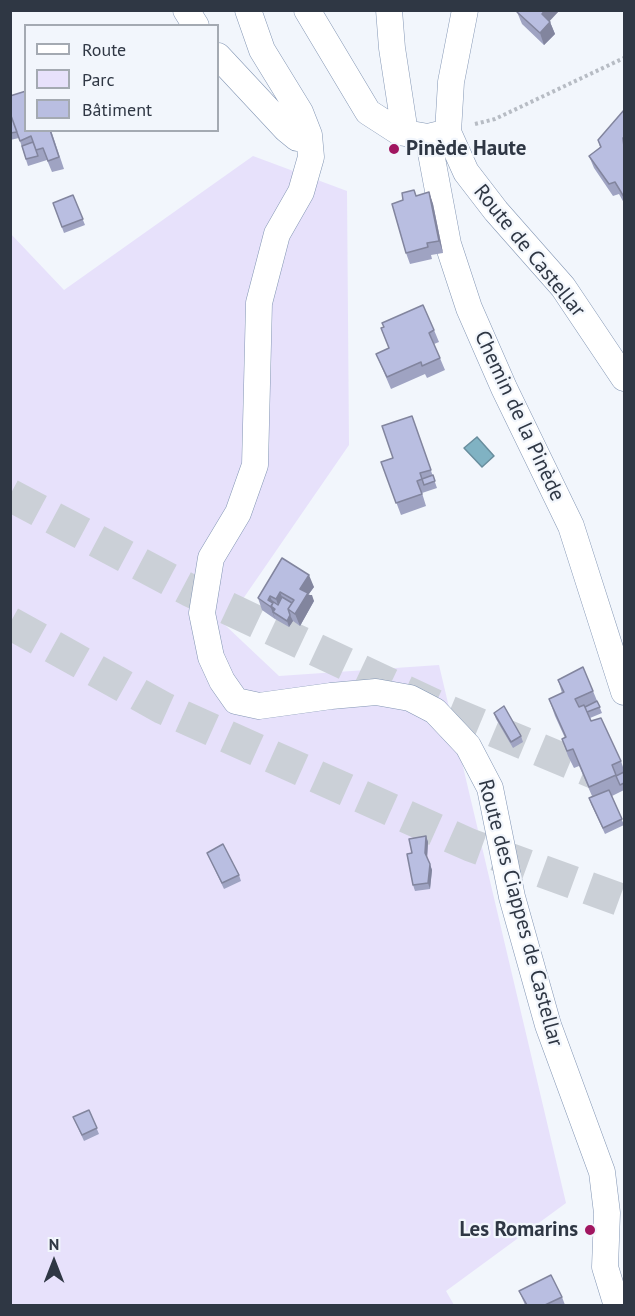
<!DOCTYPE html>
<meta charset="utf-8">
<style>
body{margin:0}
#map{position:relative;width:635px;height:1316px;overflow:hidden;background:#f2f6fc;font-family:"PT Sans",sans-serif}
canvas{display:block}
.frame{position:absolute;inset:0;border:12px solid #2f3744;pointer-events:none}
.legend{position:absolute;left:24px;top:24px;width:195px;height:108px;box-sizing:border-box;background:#f2f6fc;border:2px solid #a4aab2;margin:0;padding:8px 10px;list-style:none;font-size:18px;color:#2f3744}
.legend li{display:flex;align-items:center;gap:12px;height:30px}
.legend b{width:30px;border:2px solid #a4aab2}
.north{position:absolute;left:24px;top:1232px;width:60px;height:60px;-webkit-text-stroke:4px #f2f6fc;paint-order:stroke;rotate:0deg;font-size:16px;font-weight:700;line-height:24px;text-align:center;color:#2f3744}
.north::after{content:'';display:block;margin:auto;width:21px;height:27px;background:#2f3744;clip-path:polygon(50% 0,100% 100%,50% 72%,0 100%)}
</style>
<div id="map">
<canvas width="635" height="1316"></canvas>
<div class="frame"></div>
<ul class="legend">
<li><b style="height:8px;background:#fff"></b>Route</li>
<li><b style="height:16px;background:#e7e1fb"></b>Parc</li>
<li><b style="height:16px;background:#b9bee1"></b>Bâtiment</li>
</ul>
<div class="north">N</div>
</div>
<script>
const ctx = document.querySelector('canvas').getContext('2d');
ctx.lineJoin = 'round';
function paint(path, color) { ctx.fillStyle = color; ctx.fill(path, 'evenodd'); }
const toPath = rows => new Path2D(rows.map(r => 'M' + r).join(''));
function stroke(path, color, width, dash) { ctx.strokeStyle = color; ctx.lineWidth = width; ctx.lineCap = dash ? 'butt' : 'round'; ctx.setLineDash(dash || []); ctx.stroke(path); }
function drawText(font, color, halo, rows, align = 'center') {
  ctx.font = font + ' "PT Sans",sans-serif'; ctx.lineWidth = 4.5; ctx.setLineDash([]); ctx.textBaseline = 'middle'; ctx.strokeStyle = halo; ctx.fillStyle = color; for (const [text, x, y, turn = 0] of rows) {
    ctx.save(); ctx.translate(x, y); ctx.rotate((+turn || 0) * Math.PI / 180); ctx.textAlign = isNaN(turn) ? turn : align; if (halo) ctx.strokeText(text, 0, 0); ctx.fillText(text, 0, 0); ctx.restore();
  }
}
const green = toPath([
 [253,156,347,191,349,445,225,625,279,676,439,665,566,1203,446,1291,454,1305,11,1305,10,233,64,290]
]);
const water = toPath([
 [477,437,494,456,482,467,464,448,477,437]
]);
const highwayTunnel = toPath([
 [10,495,189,590,442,709,624,785],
 [10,623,163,708,470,845,624,901]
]);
const path = toPath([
 [475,124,495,119,624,58]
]);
const minor = toPath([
 [186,10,196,26],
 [248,10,262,50,300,112,309,135,311,157,301,192,277,234,259,303,255,465,238,513,211,558,202,613,211,657,222,681,236,701,259,706,331,696,376,692,410,698,435,711,468,746,490,788,512,897,548,1025,602,1172,607,1213,605,1267,617,1306],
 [307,10,368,112,399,132,428,137,445,133],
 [389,10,392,48,405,133],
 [465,10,451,82,448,132,466,172,496,211,563,287,624,378],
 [218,56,286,129,297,138,309,135],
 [428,137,448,244,469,308,504,388,571,526,624,692]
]);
const wall = toPath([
 [517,12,550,22,555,34,544,45,522,24],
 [10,96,51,130,64,169,52,172,47,160,28,166,19,138,10,140],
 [624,110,624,203,619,194,613,196,594,168,589,156,600,147,598,140],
 [429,192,433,204,443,253,431,255,432,259,410,264,406,253,416,196],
 [73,195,85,225,64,233,53,203],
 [381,328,434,330,439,342,434,344,445,370,427,378,425,374,391,389,376,354,389,348],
 [412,416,437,488,422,493,426,506,401,515,381,462,393,458],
 [282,558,314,587,309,594,314,601,300,626,293,621,289,627,275,619,262,610,258,598],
 [558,680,593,691,602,713,590,718,621,761,624,770,624,790,612,796,624,825,605,834,591,804,589,798,592,796,579,766,574,768,568,756,562,739,565,738,555,716,549,699,562,693],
 [494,713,521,736,523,742,513,748,496,719],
 [426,836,428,842,427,858,432,870,430,889,415,891,413,885,412,853],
 [207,853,239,875,241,881,224,889],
 [89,1110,99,1134,84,1141,73,1117],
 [519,1291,562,1297,565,1305,566,1305,525,1305]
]);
const shadedWall = toPath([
 [545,10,560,10,546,25,542,14],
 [550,22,555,34,544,45,540,33],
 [429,192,433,204,443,253,439,241],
 [309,575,314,587,308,595,312,595,314,601,300,626,295,614,300,589],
 [280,592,285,604,280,611,276,599],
 [270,596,278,615,273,612,275,619,268,600],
 [290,615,293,621,289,627,287,621],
 [426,836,428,842,427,859,425,853],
 [430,864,432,870,430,889,428,883]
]);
const building = toPath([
 [519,10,545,10,542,14,550,22,540,33,517,12,519,10],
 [26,91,26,130,50,130,59,157,48,161,43,148,36,150,31,136,20,141,10,113,10,96,26,91],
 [624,110,624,137,623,138,624,147,624,197,615,182,609,184,589,156,601,147,598,140,624,110],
 [10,113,17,132,10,133,10,113],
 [33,142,38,156,26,159,22,146,33,142],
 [414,190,416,196,429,192,439,241,427,243,428,247,406,253,392,204,403,200,402,193,414,190],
 [73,195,83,219,62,227,53,203,73,195],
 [423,305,434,330,429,333,440,358,422,366,421,362,387,377,376,354,389,348,381,328,384,327,382,323,423,305],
 [412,416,431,470,420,473,422,479,417,481,422,494,396,503,381,462,393,458,382,426,412,416],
 [433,475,435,481,424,485,422,479,433,475],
 [282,558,309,575,300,589,308,593,295,614,288,609,294,600,280,592,276,599,270,596,268,600,273,603,271,607,258,598,282,558],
 [282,597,292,603,288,609,290,615,287,621,273,612,275,609,271,606,273,603,272,601,278,605,282,597],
 [583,667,593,691,575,699,579,707,584,705,591,721,601,718,621,761,612,765,616,775,589,787,573,749,567,751,562,739,566,737,549,699,564,692,558,680,583,667],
 [597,701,600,707,587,712,585,707,597,701],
 [504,706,521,736,511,742,494,713,504,706],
 [624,772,624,783,620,785,616,776,624,772],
 [609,790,622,819,603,828,589,798,609,790],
 [426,836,425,853,430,864,428,883,413,885,407,854,412,853,409,839,426,836],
 [223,844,239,875,222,883,207,853,223,844],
 [89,1110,97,1128,82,1135,73,1117,89,1110],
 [551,1275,562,1297,545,1305,527,1305,519,1291,551,1275]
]);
const markers = [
 [394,149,6,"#a11660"],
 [590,1230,6,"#a11660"]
];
const poiNames = [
 ["Pinède Haute",406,149],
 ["Les Romarins",578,1230,"right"]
];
const streetNames = [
 ["Route de Castellar",529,251,51],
 ["Chemin de la Pinède",519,416,65],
 ["Route des Ciappes de Castellar",520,913,75]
];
paint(green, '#e7e1fb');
paint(water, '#80b2c3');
stroke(water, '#688d9d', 1.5);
stroke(highwayTunnel, '#cbd0d7', 33, [33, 16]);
stroke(minor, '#8396b4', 27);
stroke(path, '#b7bcc4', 4, [3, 3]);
stroke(minor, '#fff', 26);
paint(wall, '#9fa3c2');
paint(shadedWall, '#82859e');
paint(building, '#b9bee1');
stroke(building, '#82859e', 1.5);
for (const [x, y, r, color] of markers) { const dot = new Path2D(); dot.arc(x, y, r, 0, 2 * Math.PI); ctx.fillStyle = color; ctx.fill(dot); stroke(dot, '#f2f6fc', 2); }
drawText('bold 21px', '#2f3744', '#f2f6fc', poiNames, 'left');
drawText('21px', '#2f3744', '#f2f6fc', streetNames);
</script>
